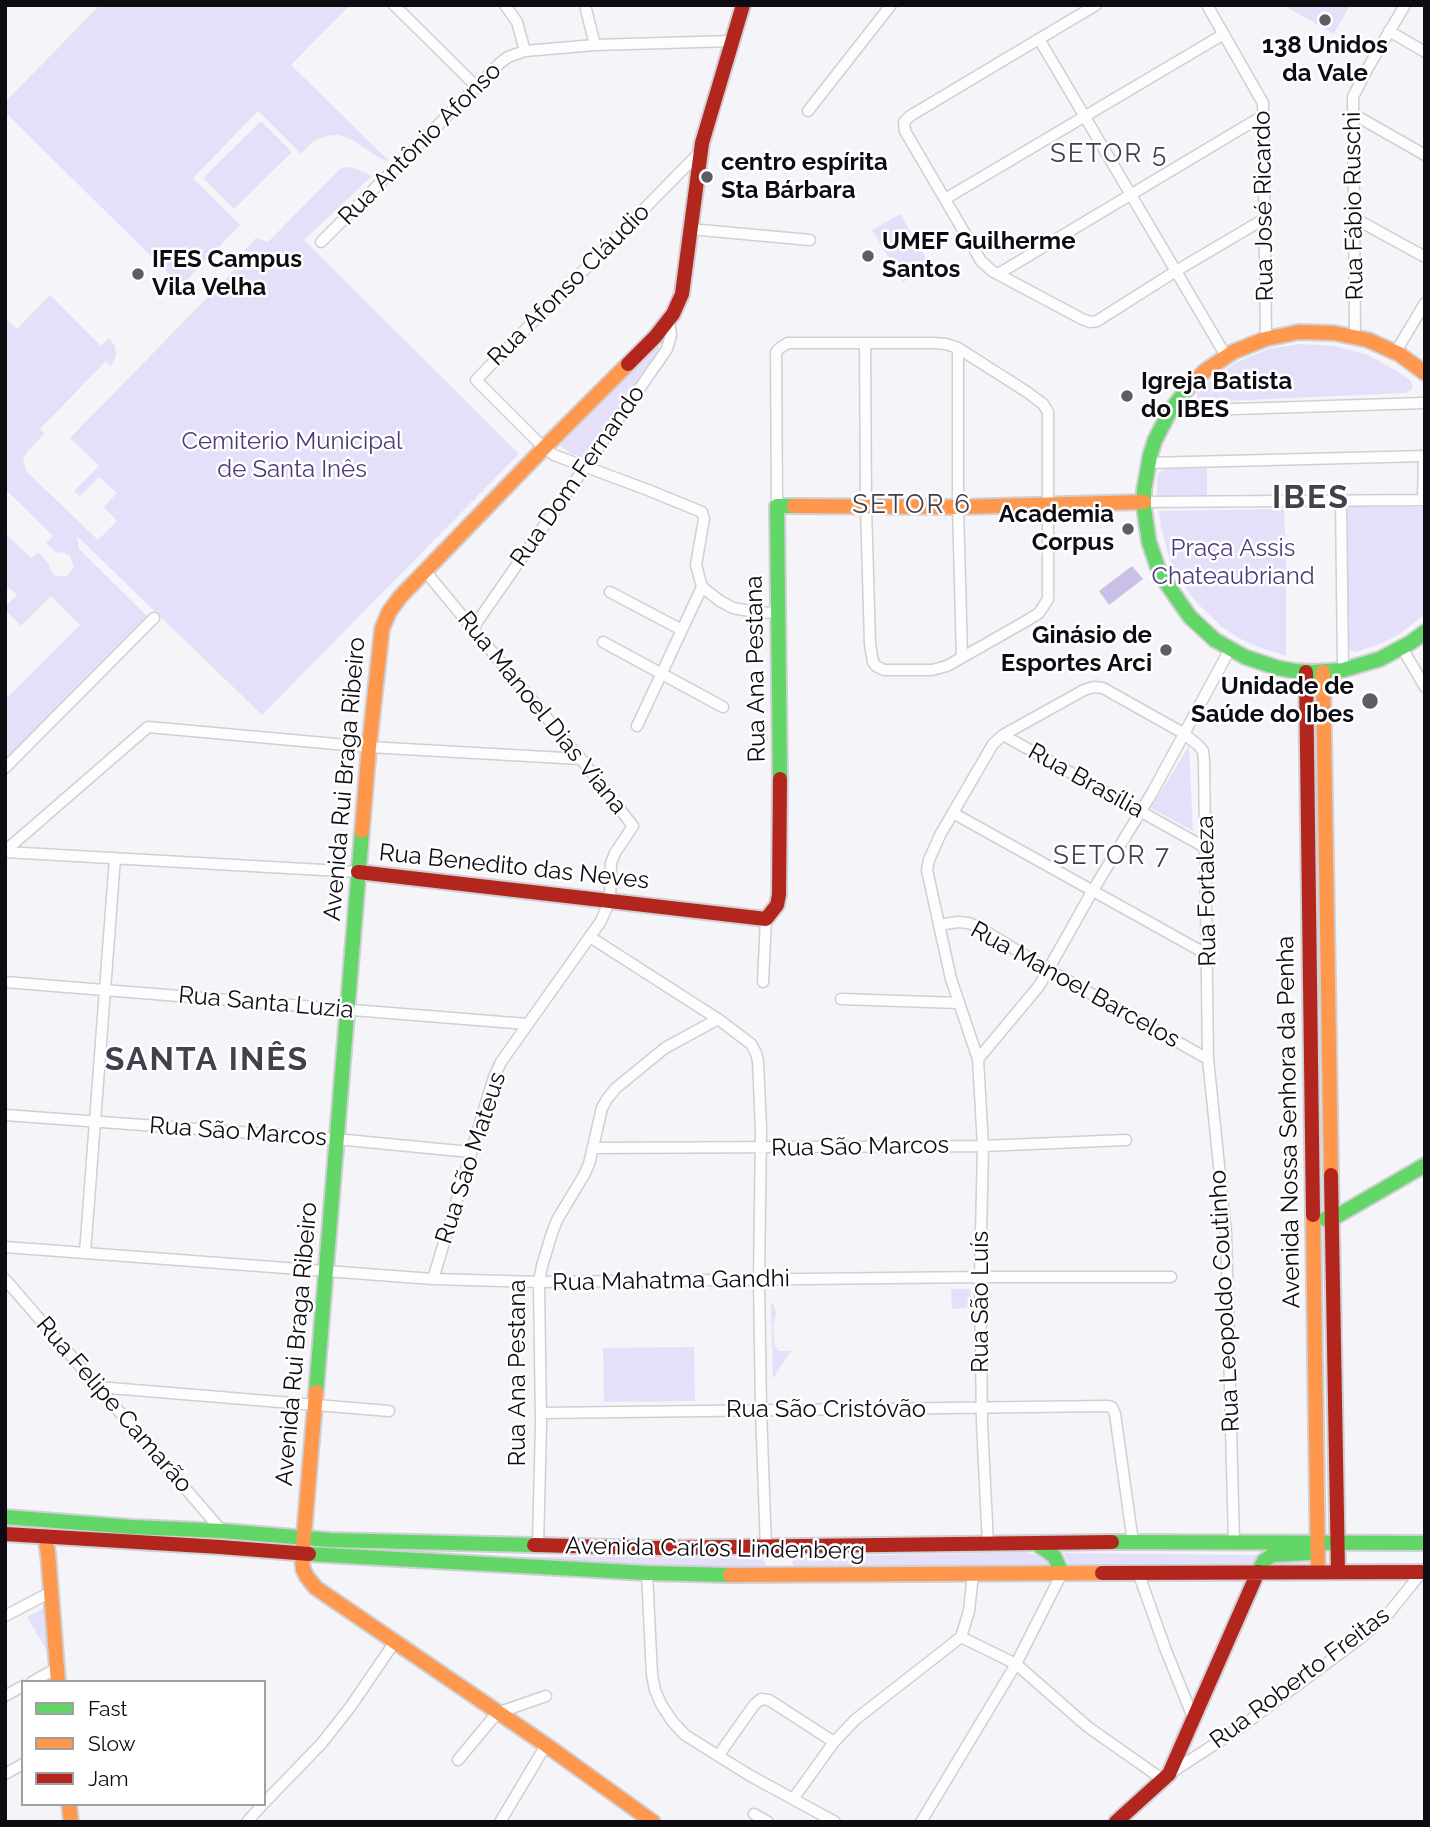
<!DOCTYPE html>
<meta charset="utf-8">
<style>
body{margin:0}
#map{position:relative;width:1430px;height:1827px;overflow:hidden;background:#f4f4f9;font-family:Raleway,sans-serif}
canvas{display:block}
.frame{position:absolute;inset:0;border:7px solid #0e0c12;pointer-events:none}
.legend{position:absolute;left:21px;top:1680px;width:245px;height:126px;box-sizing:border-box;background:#fff;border:2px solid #9f9ea0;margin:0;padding:9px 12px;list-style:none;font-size:21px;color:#0e0c12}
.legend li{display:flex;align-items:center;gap:14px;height:35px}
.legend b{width:35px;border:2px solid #9f9ea0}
</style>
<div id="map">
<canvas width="1430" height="1827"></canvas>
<div class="frame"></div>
<ul class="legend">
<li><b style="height:9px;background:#63d668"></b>Fast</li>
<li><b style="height:9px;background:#ff974d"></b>Slow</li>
<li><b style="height:9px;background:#b3261e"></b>Jam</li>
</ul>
</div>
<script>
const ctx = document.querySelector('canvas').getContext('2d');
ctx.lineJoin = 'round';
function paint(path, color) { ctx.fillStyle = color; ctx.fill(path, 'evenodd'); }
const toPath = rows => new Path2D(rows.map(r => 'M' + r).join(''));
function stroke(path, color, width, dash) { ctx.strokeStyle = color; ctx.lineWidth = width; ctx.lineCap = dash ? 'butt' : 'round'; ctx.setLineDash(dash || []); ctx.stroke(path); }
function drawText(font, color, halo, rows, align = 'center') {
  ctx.font = font + ' Raleway,sans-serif'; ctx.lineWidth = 5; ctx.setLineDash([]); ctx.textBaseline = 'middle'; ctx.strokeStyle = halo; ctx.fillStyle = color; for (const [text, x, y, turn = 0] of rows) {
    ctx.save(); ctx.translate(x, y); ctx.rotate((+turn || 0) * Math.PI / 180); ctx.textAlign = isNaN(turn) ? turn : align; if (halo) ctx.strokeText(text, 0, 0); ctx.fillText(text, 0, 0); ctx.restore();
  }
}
const green = toPath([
 [100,5,350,5,291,65,389,161,379,158,353,140,339,135,331,135,317,139,311,143,301,154,258,111,193,178,240,225,181,286,5,112,5,102],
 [1283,5,1350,5,1334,34],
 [261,121,292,152,234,209,203,178],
 [344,167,354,168,372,176,304,240,519,454,262,715,77,536,79,549,148,617,5,760,5,700,80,625,51,596,21,626,5,610,5,607,17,595,5,584,5,533,31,558,38,552,49,564,50,570,56,576,67,576,74,567,70,556,63,552,57,553,46,543,53,536,5,489,5,318,17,329,50,295,101,346,109,338,115,346,116,356,111,366,106,361,40,429,44,434,27,452,23,461,27,472,98,540,117,521,104,507,117,493,99,477,80,496,74,491,99,466,70,438,249,255,245,250,256,238,268,242,340,169],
 [900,214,931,266,903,282,872,230],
 [1301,344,1335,346,1368,355,1397,371,1411,381,1413,388,1411,390,1406,393,1201,402,1197,399,1197,393,1209,382,1237,362,1268,349],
 [656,345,662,351,586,459,570,453,560,445],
 [1207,468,1207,495,1157,496,1157,478,1159,472,1165,469],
 [1348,506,1425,507,1425,614,1401,633,1387,641,1357,652,1352,651,1348,647],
 [1284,509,1286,556,1286,656,1253,645,1237,637,1222,627,1197,603,1186,589,1170,560,1161,528,1159,511],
 [1189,746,1193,831,1151,808],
 [951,1289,970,1289,971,1305,966,1308,952,1309],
 [771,1302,774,1305,776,1313,773,1327,775,1346,779,1351,792,1351,786,1358,773,1379],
 [694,1347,695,1401,604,1402,603,1348],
 [1026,1552,1042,1557,1051,1565,796,1568,792,1563,795,1557],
 [1063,1553,1257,1555,1257,1563,1069,1564],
 [452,1557,762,1557,767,1568,452,1560],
 [48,1606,56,1666,27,1617]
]);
const water = toPath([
 [1132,566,1143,579,1109,605,1099,591]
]);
const street = toPath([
 [394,5,477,87],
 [505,5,517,22,525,51],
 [585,5,595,45],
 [1096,5,910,116,904,122,905,131,981,261,992,271,1082,319,1090,322,1097,321,1176,271,1264,219],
 [1207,5,1263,103,1266,338],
 [1389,31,1425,52],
 [1039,39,1226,356],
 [808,111,891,5],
 [1353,114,1425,155],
 [945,199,1224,34],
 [1354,218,1425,257],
 [690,229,810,240],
 [321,242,500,63,508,57,525,51,595,45,732,41],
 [998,274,1264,115],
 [1355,337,1353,97,1366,71,1405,5],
 [958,348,958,507,962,657],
 [1395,353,1425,303],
 [1170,411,1425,403],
 [1149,463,1425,456],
 [1341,500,1343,670],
 [1423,500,1424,456],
 [1144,502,1425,500],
 [777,506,776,352,780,348,788,343,933,343,946,344,958,348,1027,392,1043,404,1048,412,1048,599,1039,613,1028,620,947,666,932,670,884,670,876,666,873,662,870,644,866,507,865,343],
 [425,571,581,759,633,826,615,853,611,863,610,900,601,921,501,1062,494,1077,433,1279],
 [702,587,720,601,733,608,761,613,778,612],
 [610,592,682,630],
 [473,628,667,349,671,335,669,321],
 [603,642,723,707],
 [1402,648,1425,687],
 [637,726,702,587,696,565,704,519,702,512,648,490,554,455,544,448,476,380,700,152],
 [1003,735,1206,848],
 [5,768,154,618],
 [953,813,1208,955],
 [5,851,148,727,369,747,581,759],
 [5,852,358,872],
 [939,925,958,922,968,923,977,926,1049,970,1208,1059],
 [590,937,718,1019,751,1044,756,1053,758,1061,761,1130,759,1280,761,1410,766,1548],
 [5,982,527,1024],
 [763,982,766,919],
 [841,999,959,1003],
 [978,1059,1039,986,1093,890,1152,793,1230,649],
 [5,1115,336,1139,470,1152],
 [593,1148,983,1146,1126,1140],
 [5,1247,433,1279,539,1282,980,1277,1171,1277],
 [85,1253,115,858],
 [5,1279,222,1531],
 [98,1387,389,1411],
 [541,1413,1108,1406,1112,1407,1115,1414,1133,1542],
 [988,1545,982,1423,980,1277,983,1146,978,1059,951,979,927,870,929,860,940,835,993,744,1003,735,1084,690,1094,687,1103,688,1183,733,1198,745,1203,751,1204,761,1208,1059,1226,1233,1234,1543],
 [538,1546,541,1424,539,1282,542,1266,552,1233,557,1220,584,1175,589,1164,602,1108,607,1099,616,1088,665,1048,718,1019],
 [1138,1572,1165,1648,1194,1720],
 [647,1573,652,1675,655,1690,661,1704,672,1721,685,1735,749,1775,835,1822],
 [5,1616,51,1592],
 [961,1637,1016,1664,1088,1727,1162,1779],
 [32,1682,57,1668],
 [5,1696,23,1686],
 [718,1756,754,1705,761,1699,769,1700,834,1742],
 [458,1760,497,1713,546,1696],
 [5,1774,23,1764],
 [1169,1774,1238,1729,1362,1637,1388,1614,1422,1572],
 [793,1799,834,1742,856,1719,961,1637,969,1611,973,1574],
 [264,1803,322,1743,351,1706,394,1643],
 [754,1814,768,1822],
 [247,1822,263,1804],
 [500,1822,546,1745],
 [921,1822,1016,1664,1062,1573]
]);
const fast = toPath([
 [1188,388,1170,411,1155,440,1150,456,1144,490,1144,508,1149,542,1160,574,1190,617,1215,640,1245,657,1278,668,1295,671,1313,672,1343,670,1380,659,1410,643,1425,632],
 [780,779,777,506,794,506],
 [1325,1219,1332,1219,1425,1165],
 [316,1392,362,831],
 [5,1517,132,1527,223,1531,330,1540,534,1545],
 [1112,1542,1425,1543],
 [1037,1544,1054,1556,1062,1573],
 [309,1554,647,1573,730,1575],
 [1258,1572,1264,1561,1272,1555,1309,1553]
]);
const slow = toPath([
 [1188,388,1205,371,1233,352,1265,339,1299,332,1334,333,1368,340,1399,354,1425,373],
 [794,506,958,507,1144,502],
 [1323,672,1331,1175],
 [362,831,369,747,382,629,389,612,400,597,544,448,628,364],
 [1313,1215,1318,1572],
 [316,1392,302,1558,303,1569,307,1577,316,1588,546,1745,653,1822],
 [45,1537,48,1553,58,1682],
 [730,1575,1102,1573],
 [69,1804,71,1822]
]);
const jam = toPath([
 [628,364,655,337,673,314,682,294,702,143,743,5],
 [1306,672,1313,1215],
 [358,872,766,919,777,905,779,895,780,779],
 [1331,1175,1338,1571],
 [5,1534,220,1547,309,1554],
 [534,1545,649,1548,1112,1542],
 [1102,1573,1425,1572],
 [1116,1822,1169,1774,1258,1572]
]);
const markers = [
 [1325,20,7,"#5e5d63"],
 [707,177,7,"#5e5d63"],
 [868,256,7,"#5e5d63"],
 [138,274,7,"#5e5d63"],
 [1127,396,7,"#5e5d63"],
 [1128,529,7,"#5e5d63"],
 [1166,650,7,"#5e5d63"],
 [1370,701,9,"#5e5d63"]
];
const poiNames = [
 ["138 Unidos",1325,46,"center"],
 ["da Vale",1325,74,"center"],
 ["centro espírita",721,163],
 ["Sta Bárbara",721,191],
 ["UMEF Guilherme",882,242],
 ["Santos",882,270],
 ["IFES Campus",152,260],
 ["Vila Velha",152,288],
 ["Igreja Batista",1141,382],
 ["do IBES",1141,410],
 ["Academia",1114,515,"right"],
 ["Corpus",1114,543,"right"],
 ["Ginásio de",1152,636,"right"],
 ["Esportes Arci",1152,664,"right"],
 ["Unidade de",1354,687,"right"],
 ["Saúde do Ibes",1354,715,"right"]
];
const streetNames = [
 ["Rua Antônio Afonso",420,144,-45],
 ["Rua José Ricardo",1264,206,-91],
 ["Rua Fábio Ruschi",1354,206,-91],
 ["Rua Afonso Cláudio",569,285,-45],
 ["Rua Dom Fernando",578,476,-55],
 ["Rua Ana Pestana",756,669,-91],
 ["Rua Manoel Dias Viana",542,713,51],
 ["Avenida Rui Braga Ribeiro",345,779,-85],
 ["Rua Brasília",1086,781,29],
 ["Rua Benedito das Neves",514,867,6],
 ["Rua Fortaleza",1207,891,-91],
 ["Rua Manoel Barcelos",1075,985,29],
 ["Rua Santa Luzia",266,1003,5],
 ["Avenida Nossa Senhora da Penha",1289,1122,-91],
 ["Rua São Marcos",238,1132,4],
 ["Rua São Marcos",860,1147,-1],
 ["Rua São Mateus",471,1158,-72],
 ["Rua Mahatma Gandhi",671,1281,-1],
 ["Rua Leopoldo Coutinho",1225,1301,-93],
 ["Rua São Luís",981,1302,-90],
 ["Avenida Rui Braga Ribeiro",297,1344,-85],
 ["Rua Ana Pestana",518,1373,-90],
 ["Rua Felipe Camarão",114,1405,49],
 ["Rua São Cristóvão",826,1410],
 ["Avenida Carlos Lindenberg",715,1549,1],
 ["Rua Roberto Freitas",1300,1678,-37]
];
const parkNames = [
 ["Cemiterio Municipal",292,442],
 ["de Santa Inês",292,470],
 ["Praça Assis",1233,549],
 ["Chateaubriand",1233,577]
];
const neighbourhoodNames = [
 ["SETOR 5",1109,154],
 ["SETOR 6",912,505],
 ["SETOR 7",1112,856]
];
const districtNames = [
 ["IBES",1311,498],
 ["SANTA INÊS",207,1060]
];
paint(green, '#e5e0fa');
paint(water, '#cac0e7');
stroke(street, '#cfcfd4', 13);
stroke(fast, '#cfcfd4', 18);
stroke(slow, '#cfcfd4', 18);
stroke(jam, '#cfcfd4', 18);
stroke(street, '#fdfdfe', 10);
stroke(fast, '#63d668', 14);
stroke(slow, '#ff974d', 14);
stroke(jam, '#b3261e', 14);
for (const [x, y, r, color] of markers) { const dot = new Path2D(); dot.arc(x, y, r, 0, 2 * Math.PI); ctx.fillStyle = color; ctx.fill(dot); stroke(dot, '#fff', 2.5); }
drawText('bold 24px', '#0e0c12', '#fff', poiNames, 'left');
drawText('24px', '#0e0c12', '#fff', streetNames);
drawText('24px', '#4e397a', '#fff', parkNames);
ctx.letterSpacing = '2px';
drawText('26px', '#423f4e', '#fff', neighbourhoodNames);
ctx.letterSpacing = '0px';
ctx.letterSpacing = '2px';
drawText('bold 32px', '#423f4e', '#fff', districtNames);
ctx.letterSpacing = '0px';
</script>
